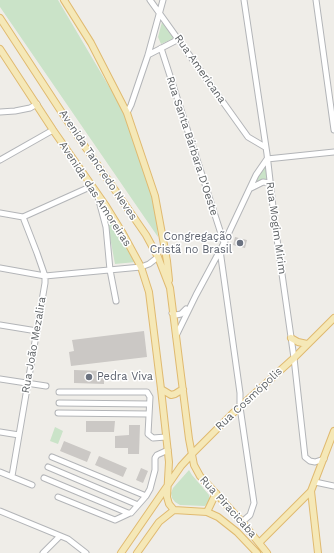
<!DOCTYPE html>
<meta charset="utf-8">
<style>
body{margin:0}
canvas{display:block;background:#efede8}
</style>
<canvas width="334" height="553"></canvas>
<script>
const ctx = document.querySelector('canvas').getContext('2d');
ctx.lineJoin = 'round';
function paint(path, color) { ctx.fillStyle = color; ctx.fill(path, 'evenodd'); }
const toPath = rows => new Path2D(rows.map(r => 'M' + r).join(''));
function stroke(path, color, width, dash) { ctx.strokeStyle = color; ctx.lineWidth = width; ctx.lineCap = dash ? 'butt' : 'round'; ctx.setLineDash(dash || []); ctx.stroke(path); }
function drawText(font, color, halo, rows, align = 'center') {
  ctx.font = font + ' "Work Sans",sans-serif'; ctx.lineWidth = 3; ctx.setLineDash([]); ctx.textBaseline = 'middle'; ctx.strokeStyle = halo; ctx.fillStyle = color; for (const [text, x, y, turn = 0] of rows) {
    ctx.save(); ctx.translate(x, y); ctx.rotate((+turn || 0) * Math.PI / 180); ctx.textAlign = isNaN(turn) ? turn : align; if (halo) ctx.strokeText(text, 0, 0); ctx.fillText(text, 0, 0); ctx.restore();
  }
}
const green = toPath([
 [0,0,58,0,127,117,154,197,158,237,0,7],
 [162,22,175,38,161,44,158,37],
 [265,166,268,181,254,184],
 [111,218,136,262,115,264,107,221],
 [55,427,63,431,58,444,50,441],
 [189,470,192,475,209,495,210,500,205,506,180,505,175,502,172,498,171,493,173,488]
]);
const building = toPath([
 [235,237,247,240,245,248,233,245],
 [144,331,147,357,71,366,69,352,74,351,72,340],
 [74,370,104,371,104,384,74,383],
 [86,421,115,421,114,432,86,432],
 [129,425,140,425,139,454,128,454,128,448,115,448,115,436,129,435],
 [64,441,91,452,87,462,60,451],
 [99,456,127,468,123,477,95,465],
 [141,468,148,471,143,483,136,480]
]);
const minor = toPath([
 [150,0,248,137,265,147],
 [244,0,267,154,275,225,294,358,305,457,310,461,315,462,324,459],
 [316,0,334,130],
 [161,48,224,243],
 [148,55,179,39],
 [0,112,15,111,30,108,37,104],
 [127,113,131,105,148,55,163,0],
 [0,160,53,130],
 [251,188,263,182,270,183],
 [98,197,106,227,110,270,116,301],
 [0,213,23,217,92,186],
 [220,250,240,393,240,407,254,503,250,515,242,522],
 [0,268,45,276,141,267,149,264,158,257],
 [172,313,176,315,181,314,186,309],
 [0,325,37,331],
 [176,336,196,295,224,243,256,175,267,159,334,152],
 [0,379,46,386],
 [59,392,147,392,150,397,148,434,153,438,166,437],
 [59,403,149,404],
 [58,413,149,414],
 [0,432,19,435],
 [52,457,146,496],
 [48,467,138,505],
 [0,472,32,485],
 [12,476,45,283,45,276,37,253,23,217],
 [44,478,128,513,131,513,146,496,150,489,155,470,155,458,157,455,168,450],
 [315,482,334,486],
 [58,497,115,520,130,513],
 [0,511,68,539,86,553],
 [43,553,60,536]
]);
const major = toPath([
 [64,0,91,43,127,113,155,196,167,261,169,280],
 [0,18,70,125,146,235,158,257,170,288,189,439,194,465,200,476,242,522,267,553],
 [0,49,53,130,106,206,122,232,141,267,149,292,161,389,169,462,167,497,169,504,174,510],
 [291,338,298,342,307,344],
 [161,389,171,395,175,394,183,389],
 [311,491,318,553],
 [174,510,207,512,218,517,237,532,257,553],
 [207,512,216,493],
 [259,543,311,491,334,431],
 [121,553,181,466,193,453,232,414,294,358,334,318],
 [137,553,159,522,174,510]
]);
const markers = [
 [240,243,4,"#6b7280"],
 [89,377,4,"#6b7280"]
];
const streetNames = [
 ["Rua Americana",200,69,55],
 ["Rua Santa Bárbara D'Oeste",192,146,72],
 ["Avenida Tancredo Neves",98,165,56],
 ["Avenida das Amoreiras",95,194,57],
 ["Rua Mogim Mirim",276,228,82],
 ["Rua João Mezalira",34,345,-80],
 ["Rua Cosmópolis",249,399,-43],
 ["Rua Piracicaba",228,507,48]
];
const worshipNames = [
 ["Congregação",232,237],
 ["Cristã no Brasil",232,250],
 ["Pedra Viva",97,377,"left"]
];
paint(green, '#cae3c8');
paint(building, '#cbc8c5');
stroke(minor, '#b3b5b8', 7);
stroke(major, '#e0ba70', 8);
stroke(minor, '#fff', 5);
stroke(major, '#f5e8b7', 6);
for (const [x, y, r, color] of markers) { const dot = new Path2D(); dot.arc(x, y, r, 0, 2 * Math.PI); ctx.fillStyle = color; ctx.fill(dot); stroke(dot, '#fff', 1.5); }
drawText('11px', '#5f6366', '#fff', streetNames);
drawText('11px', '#5b616d', '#fff', worshipNames, 'right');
</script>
